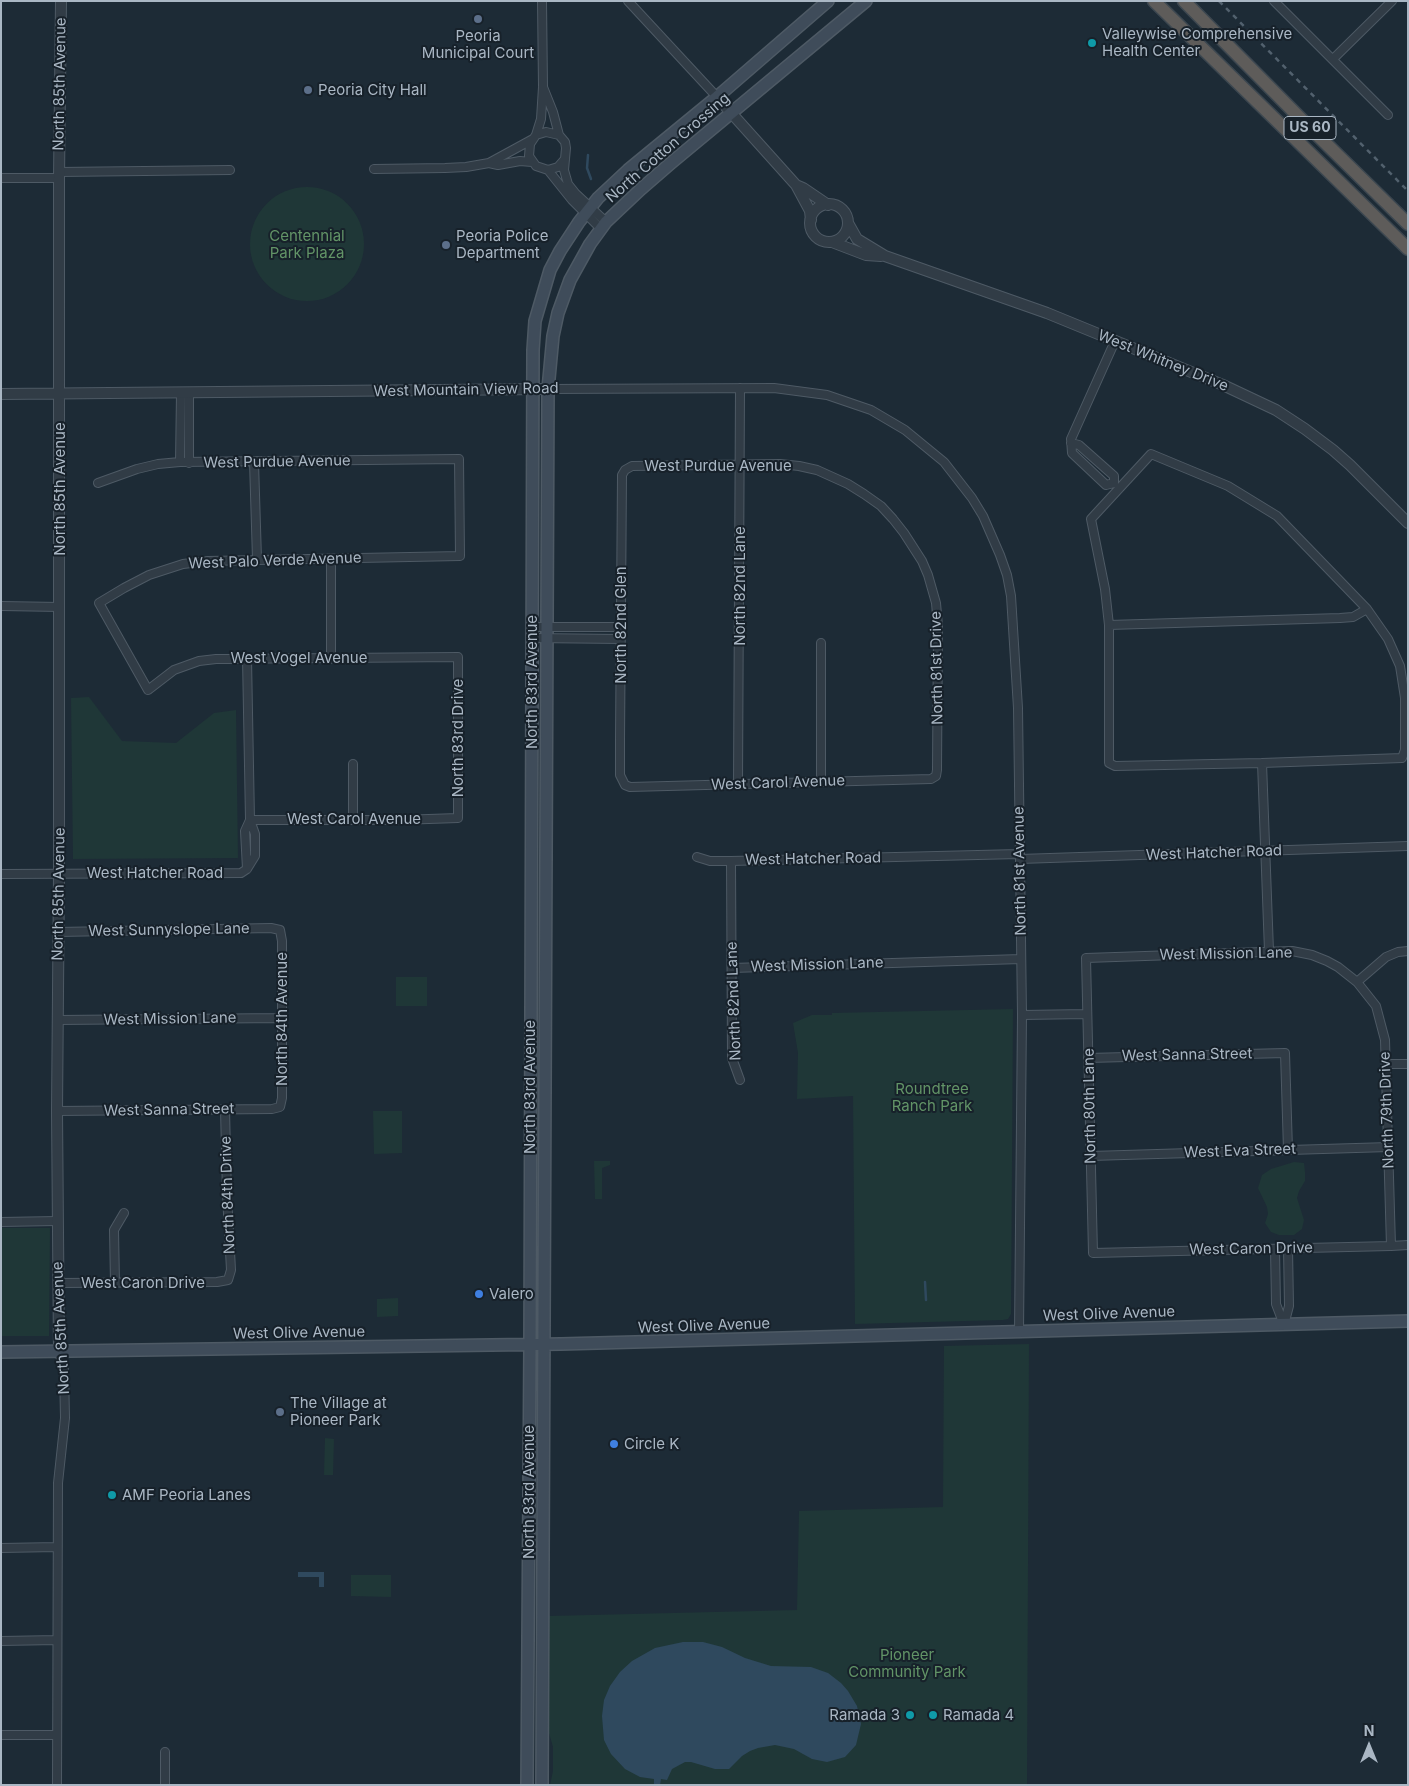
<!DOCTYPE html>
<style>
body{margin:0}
#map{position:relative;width:1409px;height:1786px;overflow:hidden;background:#1d2b36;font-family:Inter,sans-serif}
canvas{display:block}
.frame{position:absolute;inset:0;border:2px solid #aab7c4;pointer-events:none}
.north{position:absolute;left:1344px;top:1721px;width:50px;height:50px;-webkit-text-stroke:4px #17212a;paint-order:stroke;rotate:0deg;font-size:14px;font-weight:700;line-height:20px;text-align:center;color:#aab7c4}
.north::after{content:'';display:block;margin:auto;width:18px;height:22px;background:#aab7c4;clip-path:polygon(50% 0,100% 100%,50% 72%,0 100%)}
</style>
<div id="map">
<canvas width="1409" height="1786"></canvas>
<div class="frame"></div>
<div class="north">N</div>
</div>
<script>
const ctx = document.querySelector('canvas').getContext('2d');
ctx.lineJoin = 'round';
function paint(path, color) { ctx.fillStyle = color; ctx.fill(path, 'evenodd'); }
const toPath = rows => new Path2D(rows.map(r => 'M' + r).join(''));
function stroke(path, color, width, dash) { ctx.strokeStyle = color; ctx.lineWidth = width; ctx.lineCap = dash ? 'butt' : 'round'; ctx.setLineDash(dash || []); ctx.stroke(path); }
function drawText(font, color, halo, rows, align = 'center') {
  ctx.font = font + ' Inter,sans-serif'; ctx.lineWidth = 4; ctx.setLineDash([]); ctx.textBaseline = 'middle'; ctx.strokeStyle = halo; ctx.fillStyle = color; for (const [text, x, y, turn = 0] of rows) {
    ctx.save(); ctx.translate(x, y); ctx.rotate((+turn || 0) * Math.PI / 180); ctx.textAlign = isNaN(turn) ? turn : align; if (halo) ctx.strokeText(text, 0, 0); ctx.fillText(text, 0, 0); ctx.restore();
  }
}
const green = toPath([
 '250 244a57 57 0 1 1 114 0a57 57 0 1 1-114 0Z',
 [89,697,122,741,176,743,214,713,236,710,238,858,73,859,71,698],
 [396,977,427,977,427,1006,396,1006],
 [1013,1009,1011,1314,1008,1319,1003,1320,855,1324,853,1096,797,1099,798,1053,793,1023,812,1015,832,1015,832,1013],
 [373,1111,402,1111,402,1153,374,1154],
 [594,1161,610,1161,610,1165,602,1168,602,1199,595,1199],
 [1294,1162,1304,1163,1305,1172,1305,1181,1299,1191,1297,1198,1304,1220,1302,1229,1294,1235,1279,1235,1271,1232,1265,1223,1268,1214,1267,1207,1258,1188,1262,1175,1271,1169],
 [1,1228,50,1228,49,1336,1,1336],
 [398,1298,398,1316,377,1317,377,1299],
 [1029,1344,1027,1785,550,1785,553,1771,553,1747,549,1733,549,1616,797,1610,799,1511,943,1507,944,1346],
 [325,1438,334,1439,333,1475,324,1475],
 [351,1575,391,1575,391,1597,351,1596]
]);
const water = toPath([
 [298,1572,324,1572,324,1587,319,1587,319,1577,298,1577],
 [683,1642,703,1642,722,1647,745,1658,771,1666,811,1667,828,1673,841,1683,848,1691,857,1706,861,1724,856,1745,845,1757,827,1762,812,1759,794,1749,775,1745,758,1748,750,1751,742,1756,729,1769,715,1769,691,1762,685,1762,672,1769,667,1780,661,1779,660,1785,654,1785,654,1779,640,1777,625,1769,611,1754,604,1740,602,1716,604,1700,610,1686,620,1672,632,1661,655,1648]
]);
const stream = toPath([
 [588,155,587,168,591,179],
 [925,1282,926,1300]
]);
const minor = toPath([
 [628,1,717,97],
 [1274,1,1388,115],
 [1333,59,1392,1],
 [543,87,553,112,559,135,565,142,566,148,564,170,568,184,576,194,606,222],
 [536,135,541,119,543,87,542,1],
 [559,135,546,132,536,135,530,144,529,156,536,166,548,170,558,167,565,159],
 [489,163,533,139],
 [374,169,445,168,466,167,489,163,498,165,520,161,532,162],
 [548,170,572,200,601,229],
 [59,172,230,170],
 [1,178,59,178],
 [548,389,774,388,827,395,871,410,905,430,944,462,972,498,983,516,1000,555,1007,575,1011,596,1018,708,1022,1015,1019,1332],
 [1071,443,1079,445,1114,476,1114,483,1106,485,1072,453,1071,439,1115,341],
 [180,462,181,393],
 [254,462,257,559],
 [189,463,189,393],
 [780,464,799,466,817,470,848,484,864,494,881,506,893,519,904,533,922,561,928,575,936,603,938,626,937,770,936,776,931,779,630,787,625,785,620,775,620,739,622,475,625,470,632,466,780,464],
 [98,483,137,469,158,464,180,462,459,459,460,556,208,561,183,564,149,575,124,588,99,603,148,690,174,670,199,661,216,659,458,657,458,818,399,820,250,820],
 [331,558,331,659],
 [1,606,60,607],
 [1109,625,1340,618,1353,617,1367,609],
 [532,627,621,627],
 [532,638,621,639],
 [821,643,821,782],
 [1262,763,1402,758,1405,750,1405,698,1400,666,1388,639,1367,609,1277,516,1228,486,1151,454,1091,519,1105,589,1109,625,1109,763,1115,766,1262,763,1269,951],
 [738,785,740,388],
 [353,820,353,764],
 [697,857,710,861,731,861,1019,854],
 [1020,859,1408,846],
 [731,861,732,1058,740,1080],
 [247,869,245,831,250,820],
 [1,874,241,873,247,869,255,856,255,834,250,820,247,658],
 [732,968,1021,959],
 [1357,982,1386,957,1398,952,1408,951],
 [1022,1015,1087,1014],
 [58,1020,282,1018],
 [1088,1058,1285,1053,1288,1150],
 [1386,1064,1408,1064],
 [57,1111,272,1109,280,1107,282,1098,282,941,280,930,271,928,58,932],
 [1091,1156,1389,1147],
 [1,1222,57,1221],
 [1391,1246,1385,1040,1376,1006,1357,982,1338,967,1327,961,1312,955,1292,951,1086,958,1093,1253,1391,1246,1408,1245],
 [1275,1249,1276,1304,1284,1325],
 [58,1283,217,1282,228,1280,231,1270,227,1195,225,1109],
 [115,1283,114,1230,124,1213],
 [1284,1325,1289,1306,1288,1248],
 [1,1548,57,1547],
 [1,1641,57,1640],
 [1,1735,56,1735],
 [57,1785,58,1483,65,1418,64,1370,59,1352],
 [165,1785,165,1752]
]);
const tertiary = toPath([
 [717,97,796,185,810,211,811,220],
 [796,185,803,188,828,205],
 '810 223a19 19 0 1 1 38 0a19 19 0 1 1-38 0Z',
 [848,223,857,239,885,256,1047,313,1223,385,1276,410,1305,429,1333,450,1350,465,1408,523],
 [832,242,866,255,881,256],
 [1,394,548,389],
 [59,1352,57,1111,59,873,59,178,61,1]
]);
const secondary = toPath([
 [1,1352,561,1344,1408,1321],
 [527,1785,530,1345,533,350,535,321,550,270,560,251,579,222,598,198,628,170,717,97,828,1],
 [542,1785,548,389,553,336,558,313,570,280,590,244,606,222,641,189,671,163,866,1]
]);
const trunk = toPath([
 [1154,1,1408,249],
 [1184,1,1304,122,1408,224]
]);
const rail = toPath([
 [1219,1,1408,191]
]);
const markers = [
 [478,19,5,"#5c6f8a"],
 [1092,43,5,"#0f9aa8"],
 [308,90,5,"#5c6f8a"],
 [446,245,5,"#5c6f8a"],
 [479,1294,5,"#3f7fe0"],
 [280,1412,5,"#5c6f8a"],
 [614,1444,5,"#3f7fe0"],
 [112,1495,5,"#0f9aa8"],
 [910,1715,5,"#0f9aa8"],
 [933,1715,5,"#0f9aa8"]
];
const shields = [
 [1310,128,52]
];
const shieldNames = [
 ["US 60",1310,128]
];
const poiNames = [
 ["Valleywise Comprehensive",1102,34],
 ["Health Center",1102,51],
 ["Peoria",478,36,"center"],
 ["Municipal Court",478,53,"center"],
 ["Peoria City Hall",318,90],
 ["Peoria Police",456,236],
 ["Department",456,253],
 ["Valero",489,1294],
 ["The Village at",290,1403],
 ["Pioneer Park",290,1420],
 ["Circle K",624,1444],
 ["AMF Peoria Lanes",122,1495],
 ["Ramada 3",900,1715,"right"],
 ["Ramada 4",943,1715]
];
const streetNames = [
 ["North 85th Avenue",60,84,-89],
 ["North Cotton Crossing",668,148,-41],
 ["West Whitney Drive",1163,361,22],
 ["West Mountain View Road",466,390,-1],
 ["West Purdue Avenue",277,462,-1],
 ["West Purdue Avenue",718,466],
 ["North 85th Avenue",60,489,-90],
 ["West Palo Verde Avenue",275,561,-2],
 ["North 82nd Lane",740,586,-90],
 ["North 82nd Glen",621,625,-90],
 ["West Vogel Avenue",299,658],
 ["North 81st Drive",937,668,-91],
 ["North 83rd Avenue",532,682,-90],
 ["North 83rd Drive",458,738,-90],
 ["West Carol Avenue",778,783,-2],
 ["West Carol Avenue",354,819],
 ["West Hatcher Road",1214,853,-2],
 ["West Hatcher Road",813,859,-1],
 ["North 81st Avenue",1020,871,-91],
 ["West Hatcher Road",155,873],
 ["North 85th Avenue",59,894,-89],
 ["West Sunnyslope Lane",169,930,-1],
 ["West Mission Lane",1226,954,-1],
 ["West Mission Lane",817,965,-2],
 ["North 82nd Lane",734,1001,-92],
 ["West Mission Lane",170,1019,-1],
 ["North 84th Avenue",282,1019,-90],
 ["West Sanna Street",1187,1055,-1],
 ["North 83rd Avenue",530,1087,-90],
 ["North 80th Lane",1090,1106,-91],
 ["West Sanna Street",169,1110,-1],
 ["North 79th Drive",1387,1110,-92],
 ["West Eva Street",1240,1151,-2],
 ["North 84th Drive",228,1195,-92],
 ["West Caron Drive",1251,1249,-1],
 ["West Caron Drive",143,1283],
 ["West Olive Avenue",1109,1314,-2],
 ["West Olive Avenue",704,1326,-2],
 ["North 85th Avenue",61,1328,-93],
 ["West Olive Avenue",299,1333,-1],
 ["North 83rd Avenue",529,1492,-90]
];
const parkNames = [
 ["Centennial",307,236],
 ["Park Plaza",307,253],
 ["Roundtree",932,1089],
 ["Ranch Park",932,1106],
 ["Pioneer",907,1655],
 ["Community Park",907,1672]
];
paint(green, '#1f3737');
paint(water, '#2f495e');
stroke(stream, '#2f495e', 2.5);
stroke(minor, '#4e5a65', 10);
stroke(tertiary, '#4e5a65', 12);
stroke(secondary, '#4e5a65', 14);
stroke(trunk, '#3c4750', 15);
stroke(minor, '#313c46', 8);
stroke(tertiary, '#313c46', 10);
stroke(secondary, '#3f4c5a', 11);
stroke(trunk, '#5e5c5a', 12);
stroke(rail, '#52616e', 2.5, [5, 5]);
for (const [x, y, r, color] of markers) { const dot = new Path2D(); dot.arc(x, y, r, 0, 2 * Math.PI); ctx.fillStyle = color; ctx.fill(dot); stroke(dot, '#17212a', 2); }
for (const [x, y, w] of shields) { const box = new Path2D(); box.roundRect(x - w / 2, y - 11.5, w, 23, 4); ctx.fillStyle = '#17212a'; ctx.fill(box); stroke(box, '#aab7c4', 1); }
drawText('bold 14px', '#aab7c4', null, shieldNames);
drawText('15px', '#aab7c4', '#17212a', poiNames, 'left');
drawText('15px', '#aab7c4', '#17212a', streetNames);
drawText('15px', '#629467', '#17212a', parkNames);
</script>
